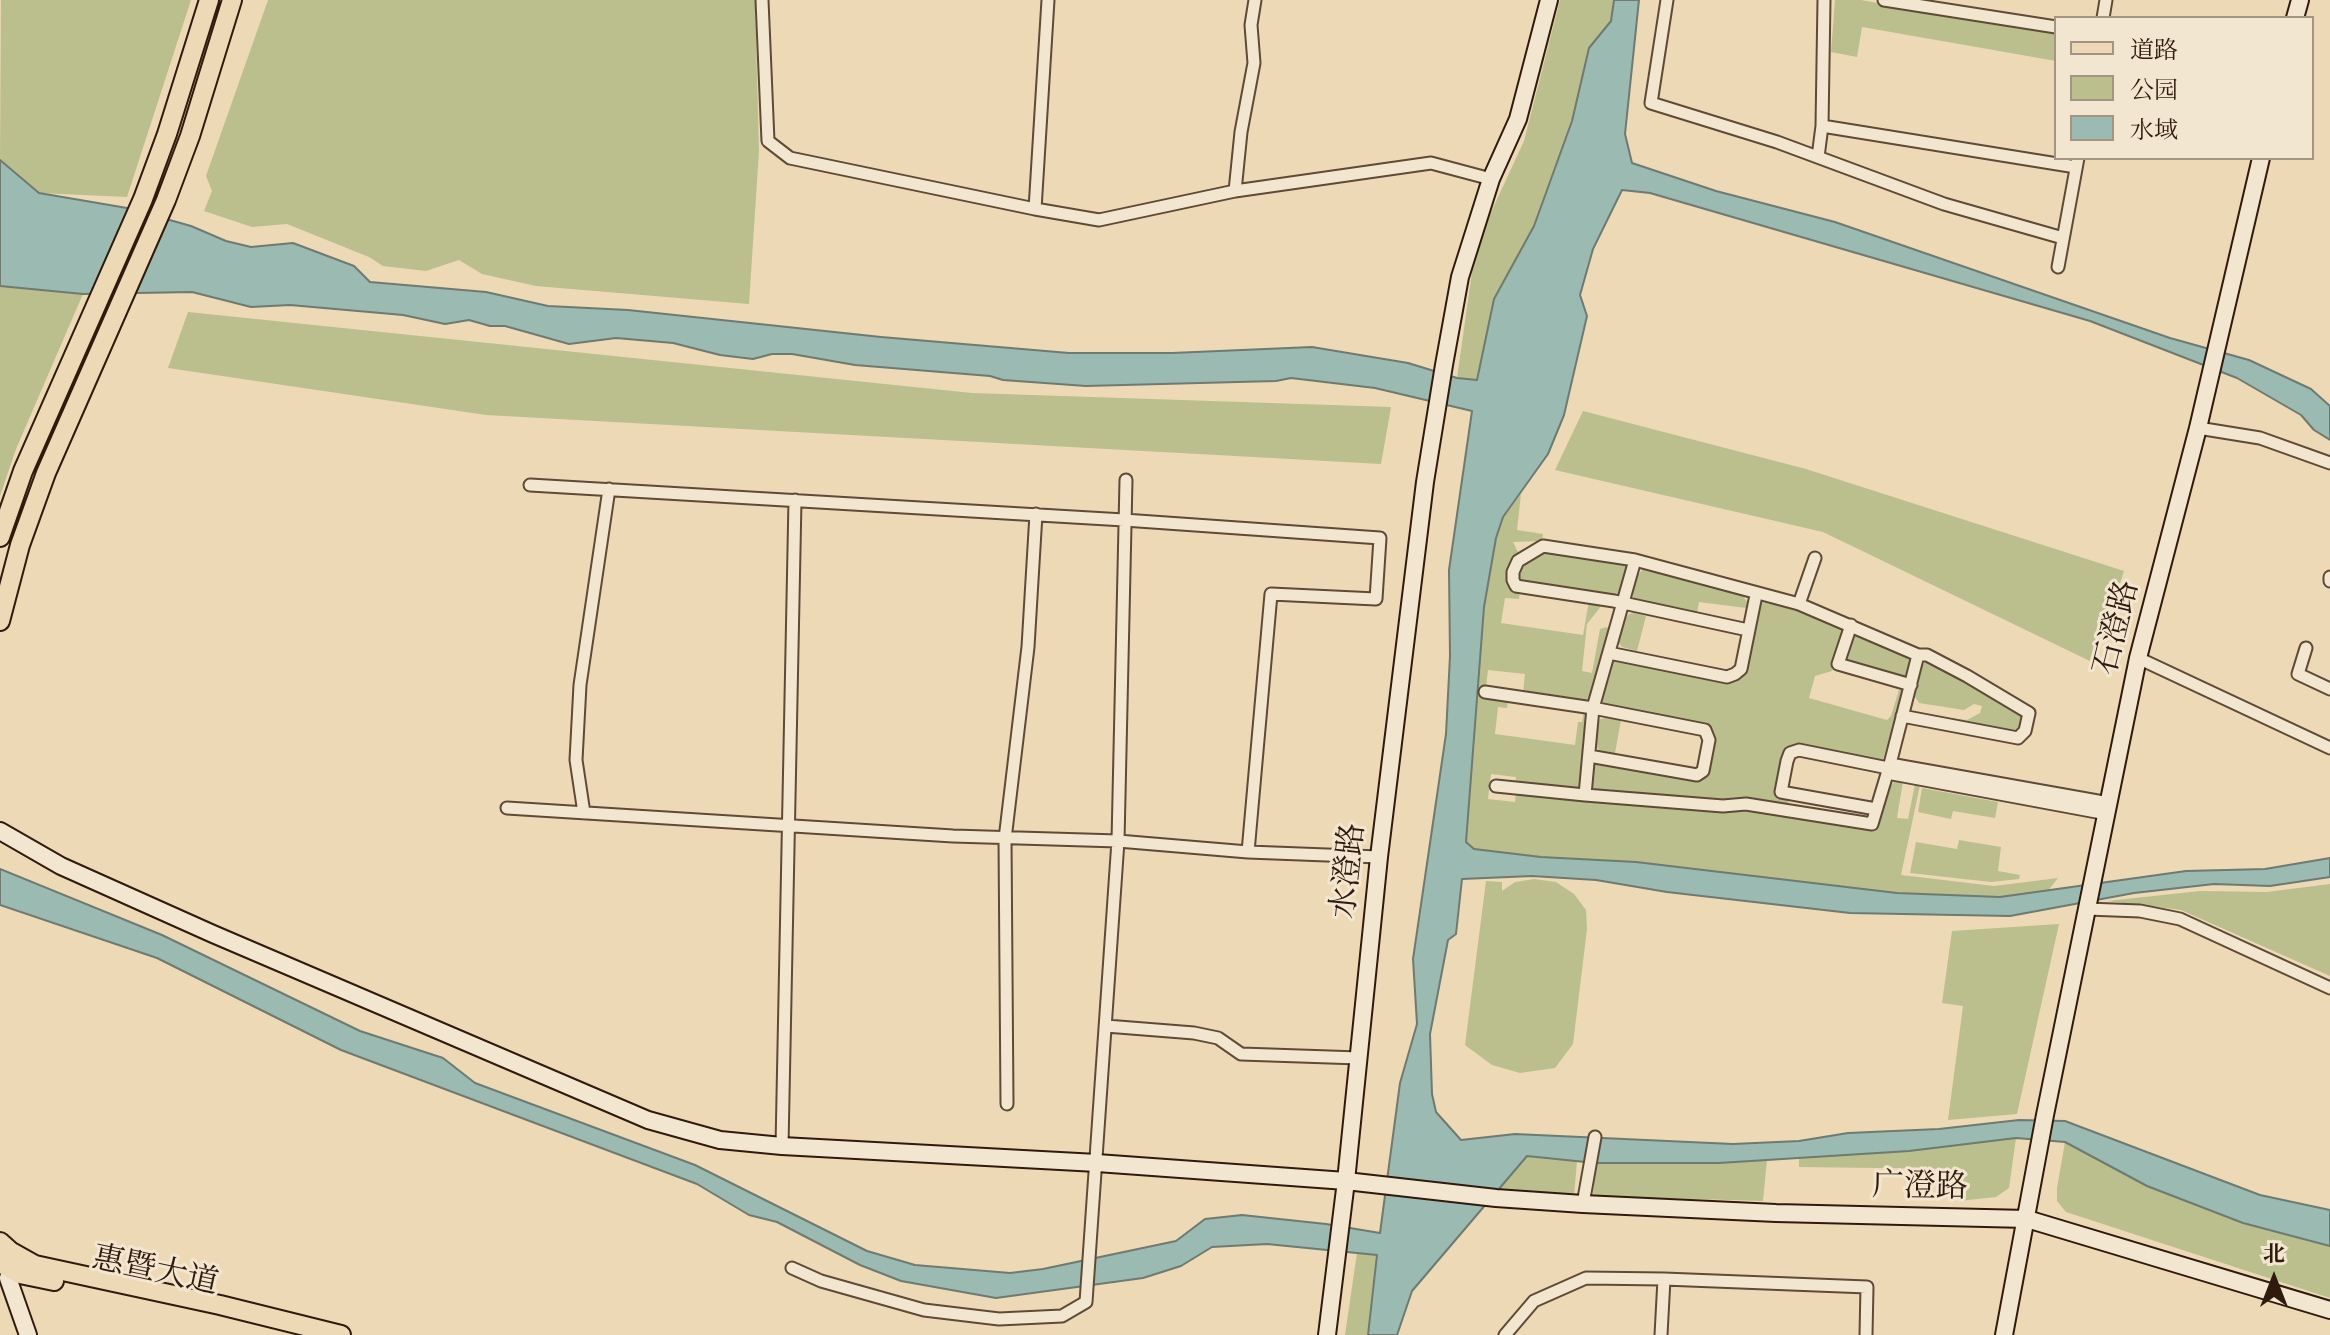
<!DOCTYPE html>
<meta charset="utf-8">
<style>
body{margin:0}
#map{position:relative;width:2330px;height:1335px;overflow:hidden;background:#edd9b6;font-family:"Libre Bodoni","Noto Serif SC",serif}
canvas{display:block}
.legend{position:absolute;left:2054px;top:16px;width:260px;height:144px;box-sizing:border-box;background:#f3e6d0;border:2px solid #a59482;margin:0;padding:10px 14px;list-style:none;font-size:24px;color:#2f1a0d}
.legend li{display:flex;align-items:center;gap:16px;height:40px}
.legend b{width:40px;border:2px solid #a59482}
.north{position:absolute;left:2234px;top:1239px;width:80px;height:80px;-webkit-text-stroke:6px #f3e6d0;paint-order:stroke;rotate:0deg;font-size:22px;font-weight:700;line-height:32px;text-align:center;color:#2f1a0d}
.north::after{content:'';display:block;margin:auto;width:28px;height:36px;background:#2f1a0d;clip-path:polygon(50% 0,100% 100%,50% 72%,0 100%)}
</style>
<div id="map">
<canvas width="2330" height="1335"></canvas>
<ul class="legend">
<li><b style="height:10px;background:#edd9b6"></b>道路</li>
<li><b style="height:22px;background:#babf8d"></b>公园</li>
<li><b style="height:22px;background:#9abab2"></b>水域</li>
</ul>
<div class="north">北</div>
</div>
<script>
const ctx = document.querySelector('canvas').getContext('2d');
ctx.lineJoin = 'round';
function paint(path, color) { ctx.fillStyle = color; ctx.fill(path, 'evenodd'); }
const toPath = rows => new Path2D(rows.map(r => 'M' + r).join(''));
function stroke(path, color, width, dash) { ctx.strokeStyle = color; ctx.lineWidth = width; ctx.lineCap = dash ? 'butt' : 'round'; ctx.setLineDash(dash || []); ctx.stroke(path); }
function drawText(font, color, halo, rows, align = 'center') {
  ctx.font = font + ' "Libre Bodoni","Noto Serif SC",serif'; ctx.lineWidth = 6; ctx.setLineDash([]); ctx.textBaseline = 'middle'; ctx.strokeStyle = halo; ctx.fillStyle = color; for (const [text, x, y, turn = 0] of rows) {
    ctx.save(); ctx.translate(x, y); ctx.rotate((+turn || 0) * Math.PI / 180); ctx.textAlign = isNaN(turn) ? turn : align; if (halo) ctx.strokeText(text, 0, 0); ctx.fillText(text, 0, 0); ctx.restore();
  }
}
const green = toPath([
 [1,0,191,0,127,197,39,193,0,160],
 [268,0,755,0,759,151,749,304,536,286,482,274,459,260,426,271,383,266,369,257,287,224,252,227,204,211,212,191,206,176],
 [1560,0,1614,0,1611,21,1589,48,1572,121,1534,226,1494,299,1478,380,1457,378,1472,272,1486,223,1524,141],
 [1835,0,1861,0,2056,33,2056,61,1862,27,1857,57,1831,52],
 [0,286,83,294,16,449,0,496],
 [188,312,972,393,1391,407,1381,464,486,415,168,368],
 [1583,411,1806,469,2124,571,2094,663,1823,532,1555,470],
 [1521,494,1517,530,1543,534,1542,541,1513,542,1520,556,1509,578,1511,588,1520,590,1519,599,1505,598,1501,623,1583,635,1589,601,1599,602,1601,605,1599,609,1587,624,1582,671,1592,673,1600,629,1607,627,1610,630,1590,697,1585,701,1523,693,1525,674,1488,670,1485,696,1508,699,1507,708,1498,707,1495,734,1575,745,1578,722,1582,722,1584,712,1588,712,1578,788,1572,792,1515,785,1516,777,1491,774,1488,799,1515,802,1516,793,1703,810,1747,810,1876,828,1887,789,1894,782,1903,781,1897,818,1908,819,1915,784,1920,785,1901,875,1994,886,2058,878,2047,892,2000,897,1897,893,1636,862,1541,857,1473,849,1465,842,1484,607,1496,538,1503,517],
 [1544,550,1624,562,1628,569,1619,595,1613,597,1520,584,1517,580,1519,565],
 [1643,569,1743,596,1747,602,1746,608,1699,602,1697,613,1739,622,1743,626,1635,604,1632,593,1637,576],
 [1760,602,1787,607,1845,630,1832,671,1815,676,1809,698,1887,720,1891,716,1899,690,1904,690,1883,759,1879,761,1798,747,1777,795,1789,798,1788,805,1746,798,1709,802,1594,789,1591,783,1594,764,1599,760,1698,777,1712,734,1603,707,1602,696,1612,662,1615,660,1731,681],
 [1634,613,1646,616,1637,651,1622,647,1618,642,1625,619,1629,614],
 [1854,635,1910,658,1906,678,1845,662,1844,656,1850,640],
 [1930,660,2021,711,2024,717,2020,731,2014,733,1916,714,1967,720,1980,713,1982,706,1974,704,1964,710,1919,703,1914,695,1923,664],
 [1606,718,1621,720,1615,753,1599,750,1596,745,1598,724,1600,719],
 [1922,788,1998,802,1995,818,1953,811,1951,819,1918,812],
 [1959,840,2001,847,1998,871,2020,875,2019,879,1991,882,1910,873,1916,842,1957,849],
 [1534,879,1556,882,1574,894,1586,910,1587,929,1573,1044,1555,1068,1520,1073,1492,1065,1465,1045,1486,881,1502,882,1502,891,1515,882],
 [2330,884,2330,976,2181,910,2107,901,2200,891,2267,892],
 [2059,924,2017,1114,1948,1120,1963,1006,1942,1003,1952,931],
 [2016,1138,2009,1188,1996,1197,1959,1201,1958,1169,1799,1167,1799,1156,1909,1151],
 [2065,1142,2147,1186,2243,1223,2330,1246,2330,1298,2066,1212,2057,1201,2057,1188],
 [1527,1156,1577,1161,1574,1196,1496,1191],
 [1767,1160,1763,1201,1593,1196,1595,1163],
 [1357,1253,1377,1255,1368,1335,1345,1335]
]);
const water = toPath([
 [1614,0,1639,0,1625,134,1632,163,1716,191,1835,222,2170,338,2249,360,2311,389,2330,406,2330,440,2314,430,2301,415,2237,378,2090,321,1650,193,1622,190,1593,249,1580,295,1587,316,1564,415,1548,454,1503,517,1496,538,1484,607,1466,842,1474,849,1541,857,1636,862,1897,893,2000,897,2186,871,2265,869,2330,858,2330,877,2270,886,2214,884,2134,893,2010,916,1850,913,1667,892,1596,880,1532,876,1462,879,1456,934,1448,940,1430,1034,1432,1094,1436,1112,1461,1140,1515,1134,1733,1144,1799,1141,1848,1133,1939,1129,2019,1120,2065,1121,2260,1195,2330,1210,2330,1246,2243,1223,2147,1186,2065,1142,2016,1138,1909,1151,1719,1163,1595,1163,1527,1156,1412,1291,1397,1335,1368,1335,1377,1255,1267,1244,1212,1247,1181,1266,1143,1278,996,1298,901,1281,860,1265,777,1222,749,1215,697,1184,341,1050,157,958,0,905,0,869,162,935,360,1031,443,1058,475,1083,695,1165,867,1251,915,1265,1010,1273,1043,1269,1176,1241,1205,1219,1242,1215,1326,1224,1380,1233,1400,1083,1417,1024,1413,959,1446,734,1450,656,1449,570,1472,411,1375,388,1291,378,1276,381,1086,386,1003,380,990,376,855,365,792,354,772,354,753,359,720,355,673,343,616,338,569,344,505,326,490,326,469,320,445,324,403,315,290,305,251,307,192,292,83,294,0,286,0,160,39,193,127,208,191,226,226,241,251,247,293,243,354,266,370,282,486,292,548,306,628,310,881,337,1069,353,1172,353,1312,347,1408,363,1457,378,1477,380,1494,299,1534,226,1572,121,1589,48,1611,21,1614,0]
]);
const street = toPath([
 [762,0,768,141,790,158,1035,209,1099,220,1235,191,1431,163,1491,179],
 [1667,0,1651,103,1777,142,1944,204,2063,238],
 [1884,0,2056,27],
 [2103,18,2106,0],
 [1822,126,2076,167],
 [1818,157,1822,126,1824,0],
 [1235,191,1241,132,1254,63,1251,25,1255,0],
 [1035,209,1048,0],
 [2058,267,2078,158],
 [2198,428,2260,438,2330,463],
 [530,485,1124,520,1380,538,1376,599,1271,594,1248,852],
 [1635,560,1543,546,1518,561,1513,572,1513,580,1516,586,1614,601,1748,630],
 [2330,577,2330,581],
 [1799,604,1815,558],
 [1851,625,1838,664,1911,685],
 [2306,648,2298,674,2330,689],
 [1609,653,1727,677,1735,674,1741,669,1756,595],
 [2138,658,2330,748],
 [1485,692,1593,708,1705,730,1709,740,1703,771,1697,775,1589,756],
 [1902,716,2018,738,2025,731,2029,713,1967,676,1927,655,1918,655],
 [1890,764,1872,824,1746,804,1723,806,1585,795,1593,708,1635,560,1799,604,1918,655,1890,764,2109,803],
 [1887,773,2107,814],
 [1496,786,1585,795],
 [507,808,953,836,1118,841,1248,852,1379,857],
 [1876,809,1781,792,1787,761,1790,753,1799,750,1888,768],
 [584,813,576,760,580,685,609,489],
 [2087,909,2140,911,2180,919,2330,988],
 [1106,1026,1194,1033,1218,1038,1241,1054,1359,1058],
 [1007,1104,1005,839,1028,647,1036,514],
 [782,1146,795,500],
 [1583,1204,1595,1137],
 [792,1268,821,1281,924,1310,999,1319,1062,1316,1086,1302,1118,841,1126,480],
 [1664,1279,1867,1287,1866,1335],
 [1505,1335,1534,1301,1586,1278,1664,1279,1661,1335]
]);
const secondary = toPath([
 [2295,18,2300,0],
 [0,831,61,866,213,934,648,1120,720,1140,782,1146,1097,1163,1346,1181,1496,1198,1583,1204,1776,1213,2027,1219,2330,1310],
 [8,1278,28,1335],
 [1327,1335,1346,1181,1379,857,1425,482,1444,365,1460,277,1491,179,1518,119,1549,0],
 [2004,1335,2045,1115,2138,658,2198,428,2261,158]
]);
const primary = toPath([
 [0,537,23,471,143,199,167,134,209,0],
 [0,621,20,545,46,473,166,200,190,136,232,0],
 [0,1242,10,1251,35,1265,220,1305,341,1335],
 [0,1263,20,1274,54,1281]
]);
const streetNames = [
 ["石澄路",2118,628,-76],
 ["水澄路",1350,871,-84],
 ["广澄路",1920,1188,1],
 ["惠暨大道",155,1272,12]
];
paint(green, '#babf8d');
paint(water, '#9abab2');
stroke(water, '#6f7a70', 2);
stroke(street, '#5e4a37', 15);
stroke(secondary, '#2f1a0d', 20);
stroke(primary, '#2f1a0d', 22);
stroke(street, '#f3e6d0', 11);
stroke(secondary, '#f3e6d0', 16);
stroke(primary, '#edd9b6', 18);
drawText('32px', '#2f1a0d', '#f3e6d0', streetNames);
</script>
